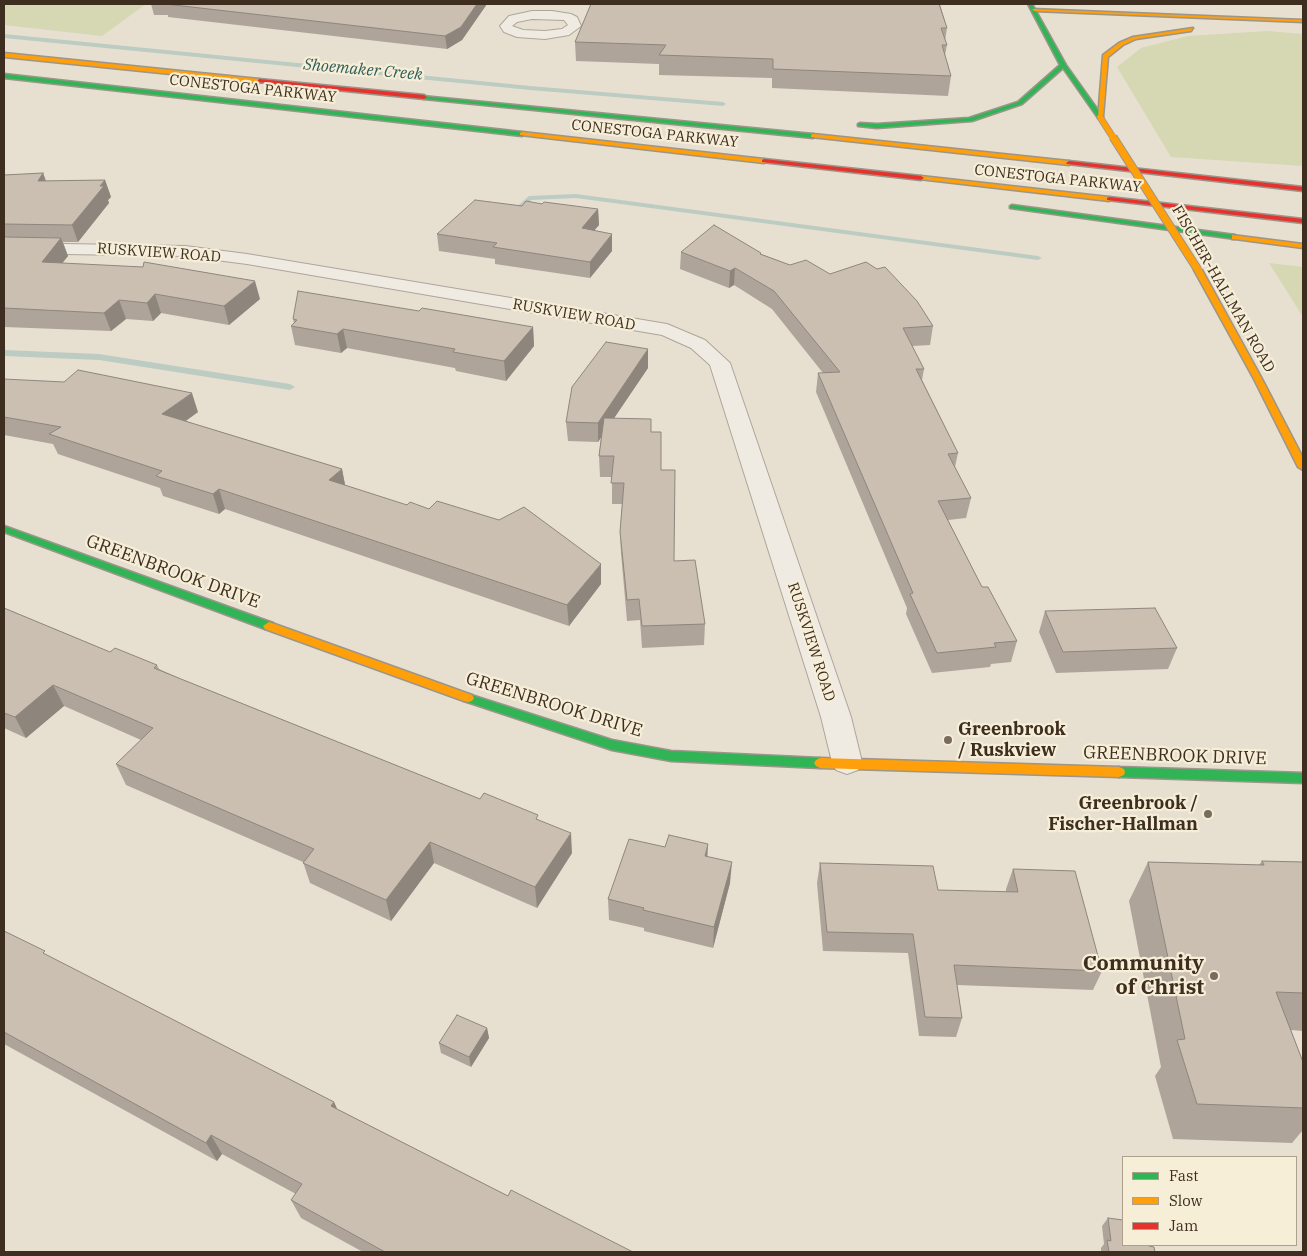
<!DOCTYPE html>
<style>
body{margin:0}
#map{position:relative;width:1307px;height:1256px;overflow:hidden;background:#e7e0d1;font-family:"IBM Plex Serif",serif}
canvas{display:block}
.frame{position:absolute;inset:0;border:5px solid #3d2e20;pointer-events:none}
.legend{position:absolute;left:1122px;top:1156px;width:175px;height:90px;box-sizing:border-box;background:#f7eed8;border:1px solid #ada18e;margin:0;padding:6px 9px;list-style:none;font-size:15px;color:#3d2e20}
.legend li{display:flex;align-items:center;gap:10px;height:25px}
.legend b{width:25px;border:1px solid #ada18e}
</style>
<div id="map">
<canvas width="1307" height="1256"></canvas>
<div class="frame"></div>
<ul class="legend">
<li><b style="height:6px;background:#30b455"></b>Fast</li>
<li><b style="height:6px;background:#ff9f0a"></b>Slow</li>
<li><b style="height:6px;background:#e5322d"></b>Jam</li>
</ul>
</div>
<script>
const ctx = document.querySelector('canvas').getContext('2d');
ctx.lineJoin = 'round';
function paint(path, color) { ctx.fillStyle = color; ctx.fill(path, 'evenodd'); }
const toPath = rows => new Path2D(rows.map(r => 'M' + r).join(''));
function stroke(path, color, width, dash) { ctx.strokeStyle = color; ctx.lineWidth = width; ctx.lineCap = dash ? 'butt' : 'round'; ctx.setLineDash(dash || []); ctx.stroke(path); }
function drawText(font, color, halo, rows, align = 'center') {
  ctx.font = font + ' "IBM Plex Serif",serif'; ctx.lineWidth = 4.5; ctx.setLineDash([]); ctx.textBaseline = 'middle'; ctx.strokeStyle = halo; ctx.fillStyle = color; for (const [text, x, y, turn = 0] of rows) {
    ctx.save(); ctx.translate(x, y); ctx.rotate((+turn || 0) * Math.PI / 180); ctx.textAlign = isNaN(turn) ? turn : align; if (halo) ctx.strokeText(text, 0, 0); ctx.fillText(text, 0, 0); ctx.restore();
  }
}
const green = toPath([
 [4,4,146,4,102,36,4,25],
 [1268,31,1303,34,1303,166,1171,157,1117,67,1141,48,1188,36],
 [1269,263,1303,267,1303,317]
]);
const stream = toPath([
 [4,34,530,86,723,102,726,104,723,106,530,90,4,38,4,34],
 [576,194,1038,256,1042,258,1038,260,576,198,531,200,521,211,514,209,529,196,576,194],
 [4,350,99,354,290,384,295,387,290,390,99,360,4,356,4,350]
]);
const street = toPath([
 [532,11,552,11,571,14,577,17,581,26,569,35,545,39,517,37,504,32,500,26,509,16,532,11],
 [532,19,564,20,568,25,562,29,545,31,523,30,512,26,517,22,532,19],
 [4,243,185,246,247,254,667,324,705,340,730,363,851,717,862,762,858,770,847,774,836,770,832,762,821,717,710,365,691,348,662,335,247,264,185,256,4,253,4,243]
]);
const fast = toPath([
 [1028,4,1032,4,1066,65,1103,117,1102,118,1098,118,1063,68,1022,104,972,121,877,128,858,126,858,124,860,123,877,124,969,118,1018,102,1060,65,1028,4],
 [4,74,522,132,525,134,522,136,4,78,4,74],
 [422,96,813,134,816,136,813,138,424,99,422,96],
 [1012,205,1235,235,1239,237,1235,239,1010,208,1010,206,1012,205],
 [4,526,273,623,275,626,273,629,265,629,4,532,4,526],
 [468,694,612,740,671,751,820,758,824,760,826,763,824,766,820,768,671,761,612,750,464,701,462,698,464,695,468,694],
 [1119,767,1303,773,1303,783,1119,777,1114,775,1113,772,1114,769,1119,767]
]);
const slow = toPath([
 [1032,9,1303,20,1303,22,1034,11,1032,9],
 [1193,28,1191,31,1136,39,1123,45,1108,57,1103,117,1098,118,1103,55,1119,43,1133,37,1193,28],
 [4,53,259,79,262,81,259,83,4,57,4,53],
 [522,132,764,159,767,161,764,163,520,135,520,133,522,132],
 [813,134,1069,161,1072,163,1069,165,811,137,811,135,813,134],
 [921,176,1109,197,1112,199,1109,201,919,179,918,178,921,176],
 [1232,235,1303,244,1303,248,1235,239,1232,239,1232,235],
 [1195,268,1202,270,1262,379,1303,458,1303,470,1298,467,1254,379,1194,270,1195,268],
 [269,622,472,695,474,698,472,701,468,702,464,701,265,629,263,626,269,622],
 [820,758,1119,767,1124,769,1125,772,1124,775,1119,777,820,768,816,766,814,763,816,760,820,758]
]);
const jam = toPath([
 [259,79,424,95,427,97,424,99,257,82,259,79],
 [764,159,921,176,924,178,921,180,762,162,762,160,764,159],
 [1069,161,1303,187,1303,191,1067,164,1066,163,1069,161],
 [1109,197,1303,219,1303,223,1107,200,1107,198,1109,197]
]);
const slowBridgeFar1 = toPath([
 [1100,117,1114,139]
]);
const slowBridge = toPath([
 [1113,137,1198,270]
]);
const wall = toPath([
 [151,4,487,4,462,40,447,49,168,17,168,15,154,15],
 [591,4,940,4,947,28,945,41,947,45,945,55,951,76,948,96,772,88,772,78,659,75,659,64,576,61,575,42],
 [43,173,46,181,105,180,111,197,108,200,109,203,78,242,63,242,68,256,62,263,260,299,229,325,161,313,153,321,126,319,111,331,4,327,4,175],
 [542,204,598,209,599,225,594,230,612,251,590,278,495,264,495,259,439,251,437,234],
 [681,252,761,254,790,265,830,274,933,326,930,345,912,346,924,369,922,380,958,453,955,467,971,498,966,518,948,520,982,587,1017,641,1011,662,991,664,990,667,932,673,906,614,907,608,816,392,818,373,823,373,772,309,734,285,729,288,680,269],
 [419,311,533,327,534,346,506,381,456,371,455,368,347,348,341,353,295,345,291,326,294,323,293,319],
 [648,349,648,368,614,418,652,432,661,470,674,561,705,624,704,645,642,648,640,620,627,621,621,553,620,532,622,504,612,504,612,477,600,477,599,456,601,437,598,442,568,441,566,422],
 [4,379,198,412,185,421,342,469,345,485,601,584,569,626,225,509,219,514,163,496,160,488,58,454,53,444,4,435],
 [4,608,110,652,157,665,159,669,181,679,480,799,539,820,572,853,537,908,434,863,391,921,310,883,303,862,126,785,116,764,141,740,64,706,26,738,4,728],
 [1045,611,1177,648,1168,669,1056,673,1039,632],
 [708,857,730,883,713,948,644,931,644,928,609,920,608,899],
 [1262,861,1303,862,1303,1031,1291,1030,1303,1062,1303,1130,1292,1143,1173,1139,1155,1076,1161,1067,1129,901,1148,862,1259,865],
 [820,863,938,890,1006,892,1006,889,1013,869,1102,971,1093,990,957,985,962,1018,956,1037,919,1036,908,953,823,951,817,883],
 [4,931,48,956,334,1102,337,1109,508,1196,633,1252,363,1252,301,1218,291,1200,296,1194,222,1154,217,1161,4,1044],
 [487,1028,489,1038,471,1067,441,1053,439,1043],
 [1108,1218,1149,1246,1155,1252,1101,1252,1101,1248,1104,1244,1102,1226]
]);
const shadedWall = toPath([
 [477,4,487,4,462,40,447,49,445,36],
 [43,173,49,190,38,181],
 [105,180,111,197,108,200,109,203,78,242,72,225,100,186],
 [598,209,599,225,583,244,582,228],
 [612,234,612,251,590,278,590,262],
 [61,238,68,256,49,280,42,262],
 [735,268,734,285,729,288,730,271],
 [255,281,260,299,229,325,224,306],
 [155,294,161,313,153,321,147,303],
 [119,300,126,319,111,331,104,313],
 [533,327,534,346,506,381,504,361],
 [343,329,347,348,341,353,337,334],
 [648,349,648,368,598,442,598,423],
 [192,393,198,412,168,434,162,414],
 [342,469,346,490,329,480],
 [219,489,225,509,219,514,213,494],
 [601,564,601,584,569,626,567,605],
 [53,685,64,706,26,738,15,717],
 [571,833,572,853,537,908,535,887],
 [430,842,434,863,391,921,386,900],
 [708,844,707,865,705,856],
 [732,862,730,883,713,948,714,927],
 [487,1028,489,1038,471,1067,469,1057],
 [334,1102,342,1120,331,1106],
 [211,1135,222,1154,217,1161,206,1143]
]);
const building = toPath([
 [165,4,477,4,461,27,445,36,165,4],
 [591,4,939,4,947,28,941,28,947,45,942,45,951,76,773,69,773,59,659,55,666,45,575,42,591,4],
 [43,173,38,181,105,180,100,186,104,186,72,225,4,224,4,175,43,173],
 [475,200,522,206,526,201,542,204,544,202,598,209,582,228,612,234,590,262,493,247,497,243,437,234,475,200],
 [714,225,761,253,760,254,790,265,806,260,830,274,866,262,877,269,885,267,917,301,933,326,903,328,924,369,916,369,958,453,948,454,971,498,938,501,982,587,988,587,1017,641,994,643,996,647,937,653,910,594,913,593,818,373,840,372,774,291,735,268,730,271,681,252,714,225],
 [4,237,61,238,42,262,143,267,144,262,255,281,224,306,155,294,147,303,119,300,104,313,4,308,4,237],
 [298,291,419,311,422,308,533,327,504,361,453,352,455,349,343,329,337,334,291,326,297,320,293,319,298,291],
 [606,342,648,349,598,423,566,422,572,387,606,342],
 [78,370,192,393,162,414,342,469,329,480,407,505,410,502,429,509,437,501,499,520,524,507,601,564,567,605,219,489,213,494,156,476,162,471,49,434,61,427,4,417,4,379,64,382,78,370],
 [604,418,651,419,651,432,661,432,661,470,675,470,674,561,695,560,705,624,642,626,639,599,627,600,620,532,624,483,611,483,614,456,599,456,604,418],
 [4,608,110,652,115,648,157,665,154,668,181,679,480,799,484,793,538,815,536,819,571,833,535,887,430,842,386,900,303,863,314,849,116,764,153,728,53,685,15,717,4,713,4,608],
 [1155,608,1177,648,1063,652,1045,611,1155,608],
 [669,835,708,844,705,856,732,862,714,927,643,910,644,908,608,899,629,839,665,847,669,835],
 [1262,861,1303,862,1303,993,1276,992,1303,1062,1303,1108,1197,1104,1177,1040,1185,1039,1148,862,1264,865,1262,861],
 [820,863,933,866,938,890,1018,892,1013,869,1075,871,1102,971,954,965,962,1018,925,1017,913,934,827,932,820,863],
 [4,931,45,951,43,953,334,1102,331,1106,508,1196,511,1190,633,1252,385,1252,291,1200,302,1184,211,1135,206,1143,4,1032,4,931],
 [457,1015,487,1028,469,1057,439,1043,457,1015],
 [1108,1218,1123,1220,1123,1245,1149,1245,1149,1246,1154,1247,1155,1252,1109,1252,1107,1240,1111,1241,1108,1218]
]);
const markers = [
 [948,740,5,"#786c5e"],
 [1208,814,5,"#786c5e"],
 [1214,976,5,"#786c5e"]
];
const farStreetnames = [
 ["CONESTOGA PARKWAY",253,89,6],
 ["CONESTOGA PARKWAY",655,134,6],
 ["CONESTOGA PARKWAY",1058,179,6],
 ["RUSKVIEW ROAD",159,253,4],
 ["FISCHER-HALLMAN ROAD",1223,289,60],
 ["RUSKVIEW ROAD",574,315,10],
 ["RUSKVIEW ROAD",811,642,72]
];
const farWaternames = [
 ["Shoemaker Creek",363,70,5]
];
const streetNames = [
 ["GREENBROOK DRIVE",173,572,20],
 ["GREENBROOK DRIVE",554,705,17],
 ["GREENBROOK DRIVE",1175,756,2]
];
const poiNames = [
 ["Greenbrook",958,730],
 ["/ Ruskview",958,751],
 ["Greenbrook /",1198,804,"right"],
 ["Fischer-Hallman",1198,825,"right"]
];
const nearPoinames = [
 ["Community",1204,964],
 ["of Christ",1204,988]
];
paint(green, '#d6d7b3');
paint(stream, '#bcccc2');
stroke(street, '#ada599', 2);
stroke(fast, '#9c958a', 3);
stroke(slow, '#9c958a', 3);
stroke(jam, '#9c958a', 3);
paint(street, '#efebe3');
paint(fast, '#30b455');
paint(slow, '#ff9f0a');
paint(jam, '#e5322d');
stroke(slowBridgeFar1, '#9c958a', 7, []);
stroke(slowBridge, '#9c958a', 9, []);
stroke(slowBridgeFar1, '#ff9f0a', 5.5);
stroke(slowBridge, '#ff9f0a', 7);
paint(wall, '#afa499');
paint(shadedWall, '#8e867d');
paint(building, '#cbbfb2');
stroke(building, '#8e867d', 1);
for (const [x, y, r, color] of markers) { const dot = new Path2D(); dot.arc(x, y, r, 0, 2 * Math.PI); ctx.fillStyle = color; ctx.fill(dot); stroke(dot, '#f7eed8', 2); }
drawText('15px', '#3d2e20', '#f7eed8', farStreetnames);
drawText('italic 16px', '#2f5d5a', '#f7eed8', farWaternames);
drawText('18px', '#3d2e20', '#f7eed8', streetNames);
drawText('bold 18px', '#3d2e20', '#f7eed8', poiNames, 'left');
drawText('bold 21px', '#3d2e20', '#f7eed8', nearPoinames, 'right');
</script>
